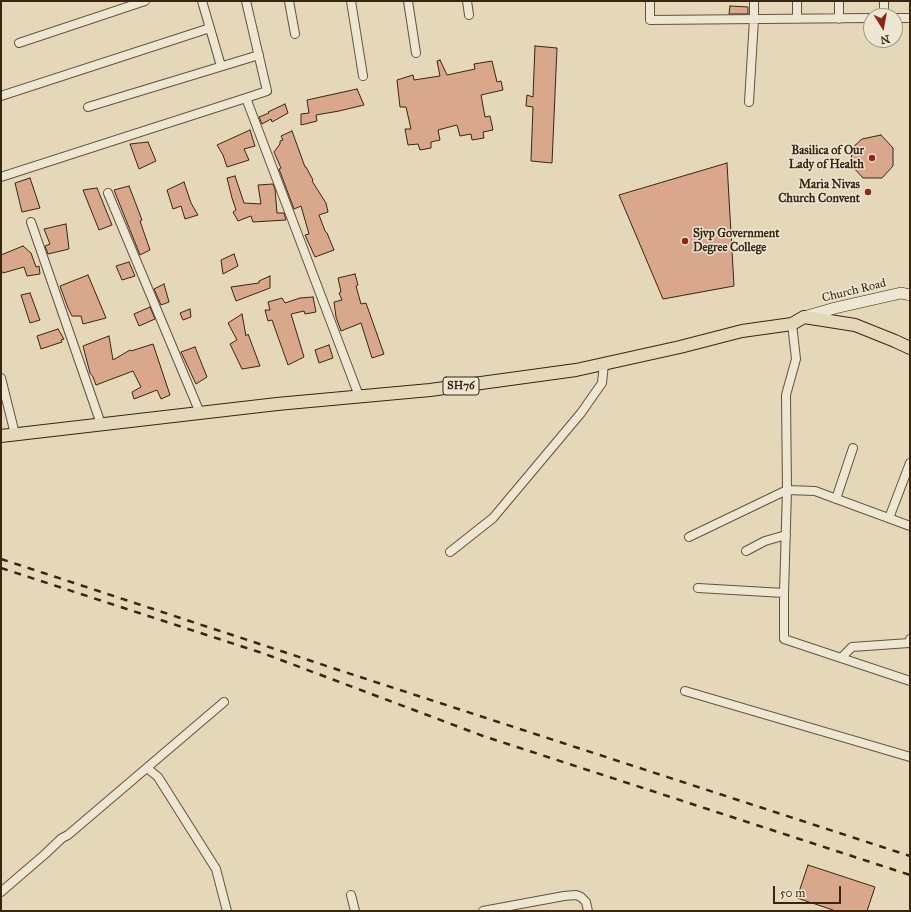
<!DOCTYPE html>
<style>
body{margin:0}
#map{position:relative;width:911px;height:912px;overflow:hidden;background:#e4d8b9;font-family:"IM FELL Great Primer",serif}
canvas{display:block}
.frame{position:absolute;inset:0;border:2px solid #3a2510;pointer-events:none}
.north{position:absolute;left:863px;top:8px;width:40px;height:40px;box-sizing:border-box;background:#ede6d2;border:1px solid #a59984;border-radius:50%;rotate:169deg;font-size:11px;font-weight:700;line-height:16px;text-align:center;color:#3a2510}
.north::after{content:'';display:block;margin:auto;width:14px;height:18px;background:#8f2418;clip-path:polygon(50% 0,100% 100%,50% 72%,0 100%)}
.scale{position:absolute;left:773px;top:886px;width:68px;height:18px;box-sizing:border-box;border:2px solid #3a2510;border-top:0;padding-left:5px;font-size:12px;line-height:14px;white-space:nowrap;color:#3a2510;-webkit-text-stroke:3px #ede6d2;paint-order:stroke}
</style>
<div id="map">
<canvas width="911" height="912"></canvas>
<div class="frame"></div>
<div class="north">N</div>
<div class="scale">50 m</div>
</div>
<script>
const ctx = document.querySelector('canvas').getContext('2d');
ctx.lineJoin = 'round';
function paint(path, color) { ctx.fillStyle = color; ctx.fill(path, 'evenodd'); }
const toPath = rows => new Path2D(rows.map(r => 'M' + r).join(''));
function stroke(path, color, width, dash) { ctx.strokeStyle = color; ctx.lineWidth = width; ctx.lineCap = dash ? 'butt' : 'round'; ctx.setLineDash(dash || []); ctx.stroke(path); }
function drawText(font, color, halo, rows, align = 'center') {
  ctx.font = font + ' "IM FELL Great Primer",serif'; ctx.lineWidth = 3; ctx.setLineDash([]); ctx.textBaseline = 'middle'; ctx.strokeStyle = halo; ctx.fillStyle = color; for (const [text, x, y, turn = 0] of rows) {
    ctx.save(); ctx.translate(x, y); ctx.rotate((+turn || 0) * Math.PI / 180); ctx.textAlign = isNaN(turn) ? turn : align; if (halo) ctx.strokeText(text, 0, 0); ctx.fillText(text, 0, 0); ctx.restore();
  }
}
const building = toPath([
 [730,6,748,7,748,14,729,14,730,6],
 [535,46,557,48,552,163,531,161,533,107,526,106,527,95,533,97,535,46],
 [440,60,447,75,475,69,474,64,492,61,497,82,501,81,503,90,481,95,485,117,490,116,493,130,483,132,484,138,472,140,471,134,460,136,457,125,438,130,440,140,431,142,431,148,420,150,418,144,408,145,405,129,411,129,406,107,400,107,397,80,413,75,414,80,440,76,437,61,440,60],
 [357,89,364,105,339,111,316,115,317,121,301,125,301,114,309,113,307,100,357,89],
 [285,104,288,113,272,122,271,119,262,124,259,117,269,113,268,112,285,104],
 [250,130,255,146,244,149,249,160,227,167,223,155,217,145,250,130],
 [292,131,305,167,306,167,313,180,312,181,326,203,328,212,319,215,325,231,327,233,334,250,315,257,305,235,309,234,301,206,294,209,279,169,281,168,274,152,280,144,280,141,283,140,281,136,292,131],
 [881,135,893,148,893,166,882,178,863,178,852,166,851,149,862,139,881,135],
 [148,142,156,161,139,169,130,144,148,142],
 [727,163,734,286,663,299,619,195,727,163],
 [235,176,244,203,261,204,258,185,273,184,275,189,277,213,284,213,286,220,253,222,251,216,238,221,233,212,236,210,232,198,227,178,235,176],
 [30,178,40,208,22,212,15,183,30,178],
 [184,182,191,203,198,215,185,219,181,206,173,209,167,190,184,182],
 [129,186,142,220,140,221,150,250,140,255,114,190,129,186],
 [97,188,112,225,99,230,83,190,97,188],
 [66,224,69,249,48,254,45,246,50,244,44,229,66,224],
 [23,246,31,253,36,267,39,266,40,274,27,276,24,267,3,273,1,270,1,255,23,246],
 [234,254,238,266,223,274,221,260,234,254],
 [129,262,135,276,122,280,116,266,129,262],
 [355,274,358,285,356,286,361,304,366,303,384,354,372,358,361,323,341,331,336,317,334,302,342,300,339,293,341,292,338,278,355,274],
 [88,275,106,318,83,324,81,316,72,316,68,308,60,286,88,275],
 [270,276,270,288,236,301,231,287,259,283,259,281,270,276],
 [164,284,169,302,161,305,154,289,164,284],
 [30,293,40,320,30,323,21,295,30,293],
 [313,297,316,312,305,314,304,311,291,314,304,357,288,365,272,320,268,321,265,310,270,310,268,302,282,298,285,303,300,298,313,297],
 [150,307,155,319,139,326,134,314,150,307],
 [190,309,191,317,183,320,180,313,190,309],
 [242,314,246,336,248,334,260,366,242,369,230,344,237,340,228,323,242,314],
 [58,329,64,339,61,340,62,342,41,349,37,336,58,329],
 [109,336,113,360,130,350,131,351,153,344,170,395,161,399,157,390,134,399,132,392,141,387,133,371,96,385,93,377,90,373,83,346,109,336],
 [329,345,333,358,319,363,315,350,329,345],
 [195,347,207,377,196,384,181,352,195,347],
 [808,865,875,887,867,911,836,911,797,898,808,865]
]);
const street = toPath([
 [202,1,221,66],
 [289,1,295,34],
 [351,1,363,76],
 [408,1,416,53],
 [467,1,469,15],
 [650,1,650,20,871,18],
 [839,1,839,19],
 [884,1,884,16],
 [895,18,910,18],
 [797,19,797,1],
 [19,43,145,1],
 [1,96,210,28],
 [246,98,359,396],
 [749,102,754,19,754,1],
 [88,107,259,55],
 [1,177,246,98,267,91,246,1],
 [108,193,200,413],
 [31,222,101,424],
 [792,324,796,359,786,395,787,490,784,593,784,639,910,681],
 [1,378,15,434],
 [836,499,853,448],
 [889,518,910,463],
 [689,537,787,490,815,491,910,526],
 [746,551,765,541,786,535],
 [450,552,493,518,581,413,602,383,604,364],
 [698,588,784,593],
 [841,658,852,647,909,643,910,639],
 [685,691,910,757],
 [147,768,158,777,216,869,227,911],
 [1,892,44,855,62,838,68,835,224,702],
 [351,895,355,911],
 [483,911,564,896,576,895,581,897,586,902,588,911]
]);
const secondary = toPath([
 [804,317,835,308,901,293,910,295]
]);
const primary = toPath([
 [1,436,277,404,430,390,576,370,680,347,742,331,792,324,804,317,855,325,895,341,910,348]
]);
const rail = toPath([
 [1,559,357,676,910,856],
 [1,568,265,654,483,736,517,747,910,875]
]);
const markers = [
 [872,158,4,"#8f2418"],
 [868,192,4,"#8f2418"],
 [685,241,4,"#8f2418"]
];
const shields = [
 [461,386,36]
];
const shieldNames = [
 ["SH76",461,386]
];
const poiNames = [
 ["Basilica of Our",864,151],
 ["Lady of Health",864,165],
 ["Maria Nivas",860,185],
 ["Church Convent",860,199],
 ["Sjvp Government",693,234,"left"],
 ["Degree College",693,248,"left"]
];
const streetNames = [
 ["Church Road",854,291,-14]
];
paint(building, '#d9a78c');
stroke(building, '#3a2510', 1);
stroke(street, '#64523a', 10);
stroke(secondary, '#3a2510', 12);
stroke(primary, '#3a2510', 14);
stroke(street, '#ede6d2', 8);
stroke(secondary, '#ede6d2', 11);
stroke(primary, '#e4d8b9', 12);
stroke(rail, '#3a2510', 2.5, [7, 7]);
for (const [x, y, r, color] of markers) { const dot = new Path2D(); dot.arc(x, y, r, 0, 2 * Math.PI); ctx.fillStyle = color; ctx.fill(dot); stroke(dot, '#ede6d2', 1.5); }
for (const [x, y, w] of shields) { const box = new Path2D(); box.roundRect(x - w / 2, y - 9, w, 18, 3); ctx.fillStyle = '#ede6d2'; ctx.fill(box); stroke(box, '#3a2510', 1); }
drawText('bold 11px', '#3a2510', null, shieldNames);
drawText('bold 12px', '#3a2510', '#ede6d2', poiNames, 'right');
drawText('12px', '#3a2510', '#ede6d2', streetNames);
</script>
